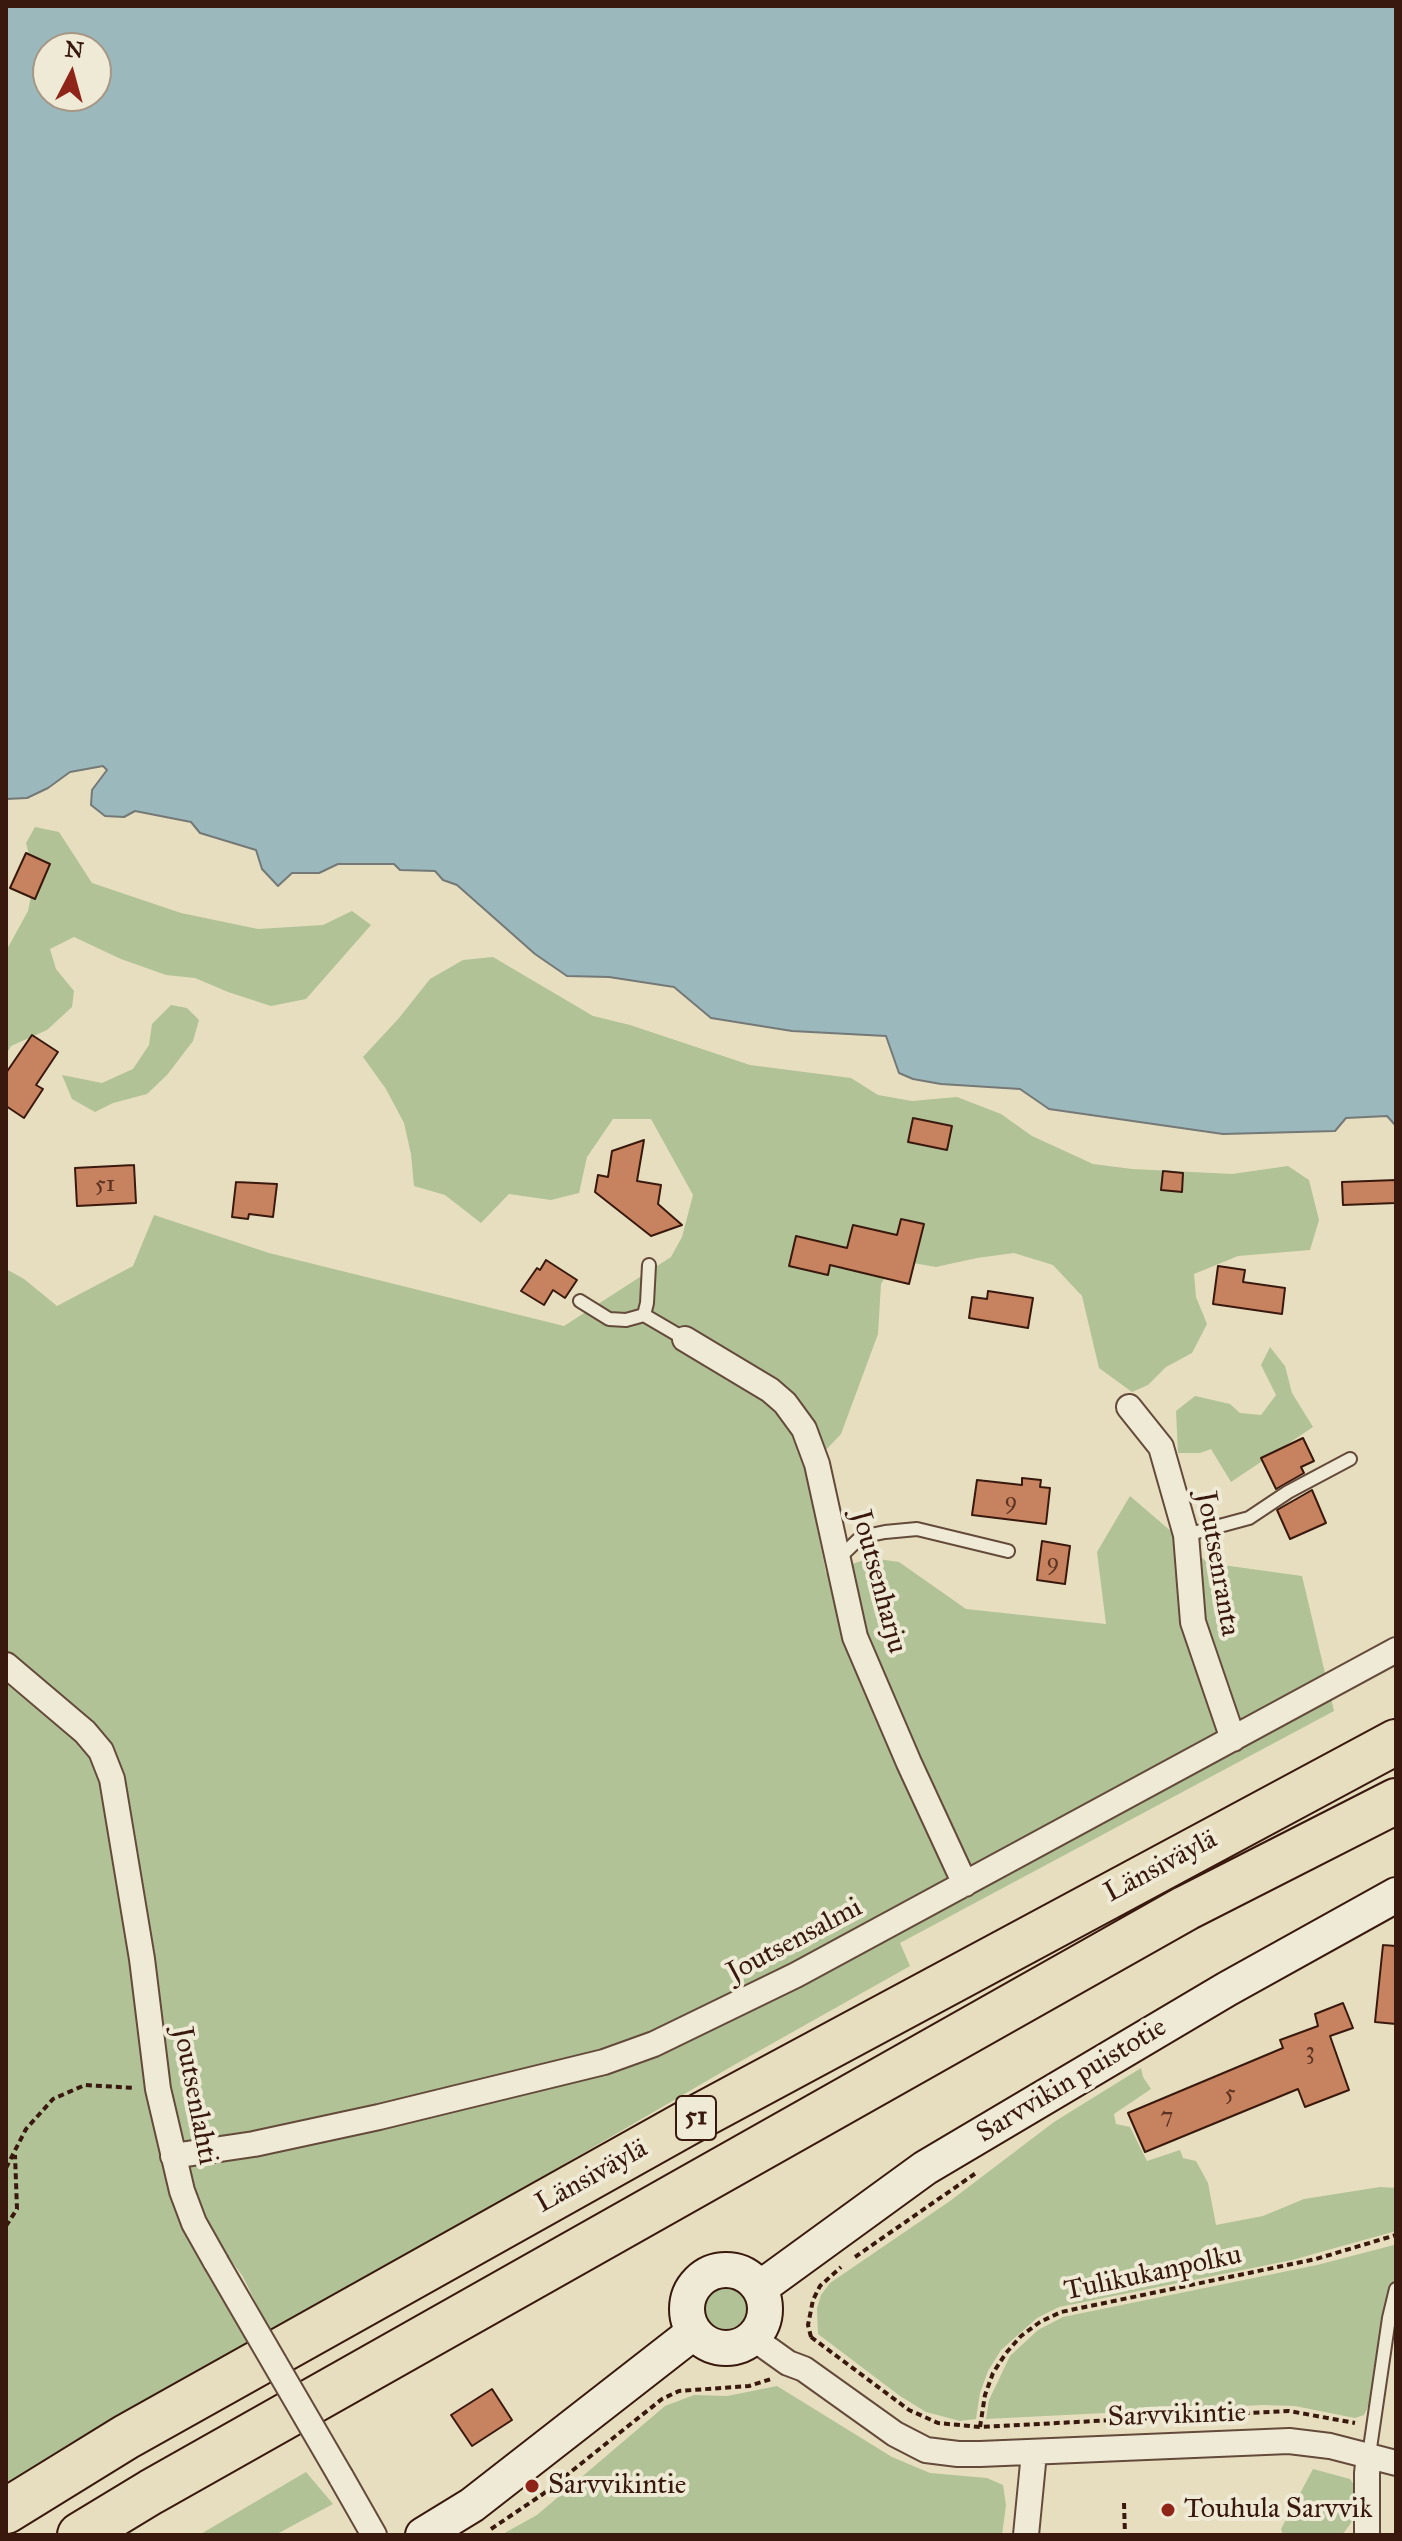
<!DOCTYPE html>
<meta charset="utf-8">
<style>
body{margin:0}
#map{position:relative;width:1402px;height:2541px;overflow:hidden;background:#e7debf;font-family:"IM FELL Great Primer",serif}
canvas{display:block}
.frame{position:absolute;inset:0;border:8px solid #39190d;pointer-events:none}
.north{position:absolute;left:32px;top:32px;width:80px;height:80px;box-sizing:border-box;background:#efead5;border:2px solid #a69685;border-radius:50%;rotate:6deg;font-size:22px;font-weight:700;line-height:32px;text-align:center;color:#39190d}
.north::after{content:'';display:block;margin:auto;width:28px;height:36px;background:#8f2418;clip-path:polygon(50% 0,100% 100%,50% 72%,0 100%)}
</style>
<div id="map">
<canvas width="1402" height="2541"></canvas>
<div class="frame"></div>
<div class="north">N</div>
</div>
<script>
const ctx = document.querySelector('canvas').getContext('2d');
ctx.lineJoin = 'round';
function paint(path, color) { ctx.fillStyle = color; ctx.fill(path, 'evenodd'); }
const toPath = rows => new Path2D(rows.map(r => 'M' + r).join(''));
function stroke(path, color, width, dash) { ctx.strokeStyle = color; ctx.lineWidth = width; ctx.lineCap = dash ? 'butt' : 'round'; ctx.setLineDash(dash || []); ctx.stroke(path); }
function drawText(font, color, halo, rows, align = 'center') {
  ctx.font = font + ' "IM FELL Great Primer",serif'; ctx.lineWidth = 8; ctx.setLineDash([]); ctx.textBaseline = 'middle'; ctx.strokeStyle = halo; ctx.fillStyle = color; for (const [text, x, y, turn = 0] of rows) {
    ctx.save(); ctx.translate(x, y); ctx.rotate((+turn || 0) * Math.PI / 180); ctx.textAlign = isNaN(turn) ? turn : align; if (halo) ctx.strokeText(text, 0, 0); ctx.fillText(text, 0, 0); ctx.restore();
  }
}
const green = toPath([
 [35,827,59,832,92,883,181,913,258,929,323,925,352,911,371,925,306,999,271,1006,228,992,195,978,166,975,121,959,74,937,50,949,56,969,74,991,72,1007,47,1030,11,1046,6,1055,6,951,28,911,35,877,26,843],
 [493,957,593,1016,630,1025,750,1065,851,1078,878,1095,912,1101,957,1097,1001,1114,1032,1136,1093,1164,1132,1169,1232,1174,1288,1166,1309,1180,1319,1220,1310,1250,1238,1256,1194,1274,1196,1297,1207,1324,1192,1353,1166,1367,1148,1385,1132,1392,1099,1368,1082,1296,1053,1265,1014,1253,977,1258,936,1267,896,1260,881,1284,878,1334,841,1434,806,1471,826,1573,870,1558,899,1562,966,1609,1106,1624,1097,1552,1130,1496,1208,1563,1302,1576,1334,1711,900,1943,910,1966,734,2065,272,2335,242,2275,228,2257,207,2268,251,2346,6,2491,6,1269,24,1279,57,1306,133,1266,154,1215,269,1253,564,1326,671,1257,682,1237,693,1195,651,1119,613,1119,587,1157,579,1193,551,1200,509,1194,481,1223,445,1195,414,1186,411,1154,404,1123,386,1089,363,1057,399,1018,430,979,463,960],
 [171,1005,187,1008,199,1020,193,1041,167,1075,147,1094,113,1103,95,1112,72,1099,62,1075,102,1083,133,1069,149,1045,152,1024],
 [1270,1347,1285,1366,1292,1393,1313,1427,1231,1482,1211,1449,1200,1453,1178,1453,1176,1411,1195,1396,1230,1404,1240,1413,1261,1415,1276,1395,1261,1365],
 [1141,2068,1143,2077,1151,2089,1114,2114,1116,2124,1130,2127,1147,2161,1180,2150,1183,2158,1196,2161,1208,2183,1216,2225,1263,2216,1304,2199,1380,2187,1396,2188,1396,2231,1292,2260,1059,2307,1037,2318,1001,2350,988,2371,980,2393,976,2419,960,2421,926,2412,900,2396,818,2334,817,2308,821,2295,830,2283,950,2201,1054,2122],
 [1394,2245,1396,2247,1396,2271,1375,2364,1369,2405,1364,2415,1355,2418,1295,2406,1263,2405,986,2419,989,2400,1010,2356,1038,2330,1063,2317,1317,2265],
 '701 2307a24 24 0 1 1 48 0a24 24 0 1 1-48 0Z',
 [777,2386,892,2457,930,2473,987,2478,1003,2485,1006,2505,1002,2535,501,2535,537,2515,665,2406,694,2395,727,2396],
 [1313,2469,1350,2479,1359,2492,1351,2523,1342,2535,1283,2535,1281,2529],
 [306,2472,333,2504,275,2535,199,2535]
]);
const water = toPath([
 [6,6,1396,6,1396,1126,1387,1116,1346,1118,1335,1131,1223,1134,1049,1109,1020,1089,941,1084,913,1079,899,1073,886,1036,792,1031,711,1018,674,987,609,977,567,976,535,954,457,885,443,880,435,871,400,870,394,864,338,864,319,873,292,873,278,886,262,869,256,850,200,833,191,822,135,811,124,817,105,816,91,805,92,790,107,770,103,766,70,772,48,788,27,798,6,799,6,6],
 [48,48,96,48,96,96,48,96,48,48]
]);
const building = toPath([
 [26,853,50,864,35,899,10,888,26,853],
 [32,1035,58,1052,36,1085,43,1089,24,1118,6,1106,6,1073,32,1035],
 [913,1118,952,1126,947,1150,908,1142,913,1118],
 [644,1140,637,1181,661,1185,658,1204,682,1225,651,1236,595,1192,598,1175,608,1177,612,1151,644,1140],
 [134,1165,136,1203,77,1206,75,1168,134,1165],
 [1163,1171,1183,1173,1182,1192,1161,1190,1163,1171],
 [1396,1180,1396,1203,1343,1205,1342,1182,1396,1180],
 [236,1182,277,1184,273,1217,249,1214,248,1219,232,1217,236,1182],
 [901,1219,924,1224,909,1284,830,1265,828,1275,789,1266,796,1236,847,1248,853,1225,897,1235,901,1219],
 [546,1260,577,1280,565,1298,553,1290,544,1305,521,1291,537,1268,540,1270,546,1260],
 [1218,1266,1245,1270,1243,1282,1285,1288,1282,1314,1213,1304,1218,1266],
 [988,1291,1033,1298,1028,1328,969,1318,972,1297,987,1299,988,1291],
 [1303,1438,1314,1461,1301,1467,1304,1473,1276,1489,1261,1458,1303,1438],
 [1022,1478,1041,1480,1040,1487,1050,1488,1046,1524,972,1515,977,1480,1022,1485,1022,1478],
 [1312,1490,1326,1523,1290,1539,1277,1510,1312,1490],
 [1042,1541,1070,1546,1065,1584,1037,1580,1042,1541],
 [1383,1945,1396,1946,1396,2024,1375,2022,1383,1945],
 [1343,2003,1353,2028,1330,2036,1349,2090,1305,2107,1298,2089,1145,2152,1128,2113,1283,2048,1280,2040,1318,2026,1315,2014,1343,2003],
 [492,2389,512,2420,472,2446,451,2415,492,2389]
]);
const path = toPath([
 [6,2168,26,2129,53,2099,85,2085,135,2088],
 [6,2226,17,2209,15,2155],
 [855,2257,976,2173],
 [811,2337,808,2325,813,2300,820,2286,841,2267],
 [811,2337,909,2410,938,2423,980,2427,1289,2411,1355,2423],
 [980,2427,985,2395,993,2373,1006,2353,1021,2336,1040,2322,1061,2312,1316,2259,1396,2235],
 [1124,2503,1125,2535],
 [491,2529,543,2494,662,2399,679,2391,749,2386,771,2379]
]);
const lane = toPath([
 [580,1301,609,1319,626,1320,644,1315,685,1339],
 [644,1315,647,1303,649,1265],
 [1186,1535,1249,1518,1288,1492,1350,1459],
 [839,1558,861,1537,885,1532,917,1529,1008,1551],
 [1369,2455,1389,2318,1396,2289]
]);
const street = toPath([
 [685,1339,770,1390,785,1403,804,1429,817,1464,855,1637,909,1763,965,1884],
 [1129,1407,1161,1447,1186,1535,1193,1622,1233,1739],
 [6,1665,85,1732,101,1751,112,1779,142,1959,158,2089,182,2191,194,2223,216,2262],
 [173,2156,254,2144,379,2117,604,2062,654,2044,796,1975,1396,1650],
 [753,2338,788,2363,804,2369,895,2434,926,2450,958,2454,980,2454,1289,2441,1330,2446,1396,2463],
 [341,2477,374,2535],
 [1026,2535,1034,2453],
 [1367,2535,1367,2473,1369,2455]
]);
const secondary = toPath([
 '687 2309a39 39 0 1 1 78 0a39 39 0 1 1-78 0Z',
 [760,2288,925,2168,1227,1989,1396,1895],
 [423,2535,472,2505,694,2332]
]);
const highway = toPath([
 [6,2511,126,2437,687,2123,1396,1742],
 [80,2535,151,2492,1186,1908,1396,1801]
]);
const streetBridge = toPath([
 [216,2262,341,2477]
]);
const markers = [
 [532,2486,8,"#8f2418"],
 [1168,2510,8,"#8f2418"]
];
const numberNames = [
 ["51",105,1185],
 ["9",1011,1502],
 ["9",1053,1563],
 ["3",1310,2052],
 ["5",1230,2094],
 ["7",1167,2117]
];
const shields = [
 [696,2118,40]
];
const shieldNames = [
 ["51",696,2118]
];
const streetNames = [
 ["Joutsenranta",1217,1564,80],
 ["Joutsenharju",878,1582,75],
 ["Länsiväylä",1161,1867,-28],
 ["Joutsensalmi",795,1941,-28],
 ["Sarvvikin puistotie",1072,2081,-31],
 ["Joutsenlahti",194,2096,79],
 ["Länsiväylä",592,2177,-29],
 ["Tulikukanpolku",1153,2274,-12],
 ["Sarvvikintie",1177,2416,-2]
];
const poiNames = [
 ["Sarvvikintie",548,2486],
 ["Touhula Sarvvik",1184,2510]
];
paint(green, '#b0c296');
paint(water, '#9bb9bd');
stroke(water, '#747977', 2);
paint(building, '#c78260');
stroke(building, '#39190d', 2);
stroke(lane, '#644a3a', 16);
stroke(street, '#644a3a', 28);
stroke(secondary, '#39190d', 38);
stroke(highway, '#39190d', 48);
stroke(path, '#39190d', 4, [6, 4]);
stroke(lane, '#efead5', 12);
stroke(street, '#efead5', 24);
stroke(secondary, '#efead5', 34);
stroke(highway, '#e7debf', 44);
stroke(streetBridge, '#644a3a', 28, []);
stroke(streetBridge, '#efead5', 24);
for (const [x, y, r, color] of markers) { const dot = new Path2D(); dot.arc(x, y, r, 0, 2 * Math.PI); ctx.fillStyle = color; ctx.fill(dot); stroke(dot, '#efead5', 3); }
drawText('24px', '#5c3322', null, numberNames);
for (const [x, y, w] of shields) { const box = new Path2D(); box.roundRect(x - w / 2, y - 22, w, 44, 6); ctx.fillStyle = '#efead5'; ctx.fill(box); stroke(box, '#39190d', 2); }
drawText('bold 26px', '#39190d', null, shieldNames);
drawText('28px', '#39190d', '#efead5', streetNames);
drawText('28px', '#39190d', '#efead5', poiNames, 'left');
</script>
